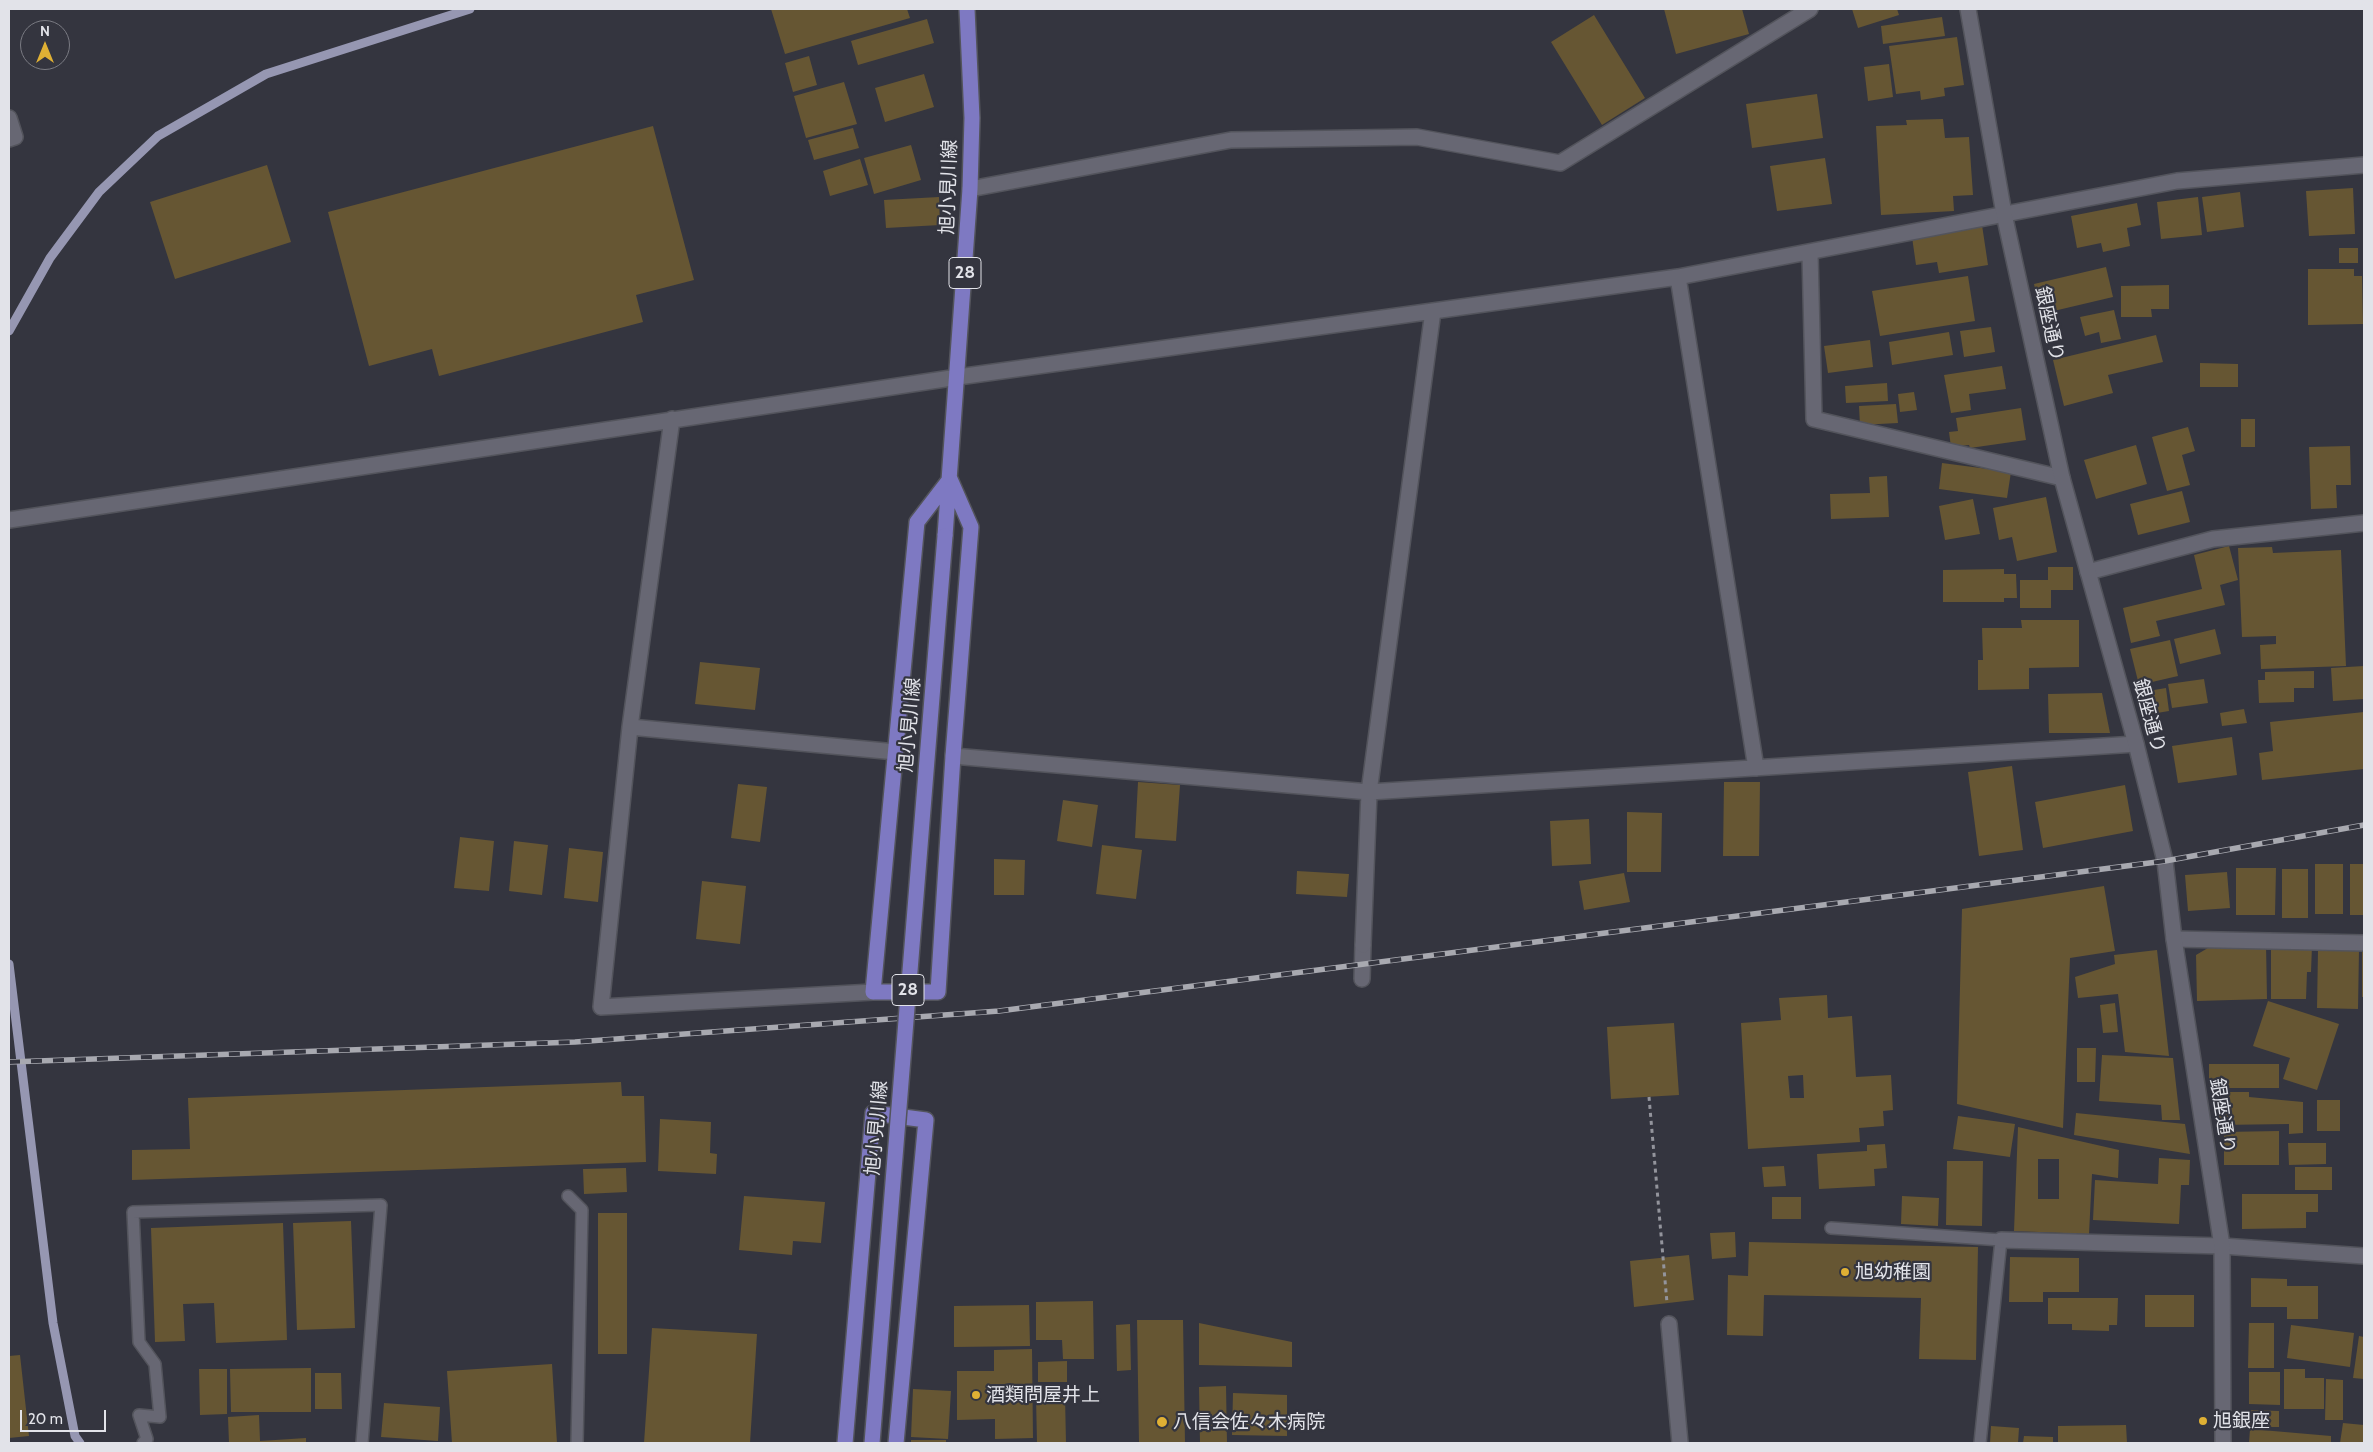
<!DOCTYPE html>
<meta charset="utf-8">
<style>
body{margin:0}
#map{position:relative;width:2373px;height:1452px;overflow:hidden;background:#34353f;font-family:Cabin,sans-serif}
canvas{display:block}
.frame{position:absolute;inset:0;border:10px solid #e2e3e9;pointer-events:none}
.north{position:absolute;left:20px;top:20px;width:50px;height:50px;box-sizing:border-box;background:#34353f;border:1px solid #7a7b83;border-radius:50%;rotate:0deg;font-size:14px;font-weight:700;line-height:20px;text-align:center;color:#e2e3e9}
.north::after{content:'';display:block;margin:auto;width:18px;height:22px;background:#dfb034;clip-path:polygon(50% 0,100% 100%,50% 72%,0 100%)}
.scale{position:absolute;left:20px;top:1410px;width:86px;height:22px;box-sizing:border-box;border:2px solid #e2e3e9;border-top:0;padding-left:6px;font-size:15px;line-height:18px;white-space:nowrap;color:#e2e3e9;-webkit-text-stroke:4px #34353f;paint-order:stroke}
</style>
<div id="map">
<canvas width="2373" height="1452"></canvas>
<div class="frame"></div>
<div class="north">N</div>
<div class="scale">20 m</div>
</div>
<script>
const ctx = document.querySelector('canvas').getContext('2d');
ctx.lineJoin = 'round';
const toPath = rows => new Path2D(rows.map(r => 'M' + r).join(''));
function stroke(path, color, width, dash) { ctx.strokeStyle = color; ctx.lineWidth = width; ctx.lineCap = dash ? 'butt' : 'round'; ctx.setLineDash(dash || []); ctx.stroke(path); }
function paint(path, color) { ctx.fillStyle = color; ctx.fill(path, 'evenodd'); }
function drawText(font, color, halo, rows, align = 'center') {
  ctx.font = font + ' Cabin,"Noto Sans JP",sans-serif'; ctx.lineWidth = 4.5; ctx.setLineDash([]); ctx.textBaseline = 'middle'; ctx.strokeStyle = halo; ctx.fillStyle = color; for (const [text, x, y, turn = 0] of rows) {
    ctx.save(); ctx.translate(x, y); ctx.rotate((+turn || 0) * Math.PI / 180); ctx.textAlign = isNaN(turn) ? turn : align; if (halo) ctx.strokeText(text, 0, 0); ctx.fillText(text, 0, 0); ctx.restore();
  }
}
const stream = toPath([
 [9,331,50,258,99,192,158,136,266,74,470,9],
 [9,964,53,1323,75,1436,80,1443]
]);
const building = toPath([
 [771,9,907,9,910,18,785,54],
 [1664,9,1742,9,1749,34,1676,54],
 [1852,9,1897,9,1899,15,1858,28],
 [1594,15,1645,98,1602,125,1551,42],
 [1942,17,1945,36,1883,44,1881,26],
 [927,19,934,43,858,65,851,41],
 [1957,37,1964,85,1944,88,1945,96,1921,100,1920,91,1896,94,1889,46],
 [809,56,817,85,793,92,785,63],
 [1889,64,1893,97,1868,101,1864,67],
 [924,74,934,107,885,122,875,88],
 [844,82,857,124,806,138,794,96],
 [1817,94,1823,138,1752,148,1746,104],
 [1943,119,1945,138,1969,137,1973,195,1953,196,1954,211,1881,215,1876,126,1907,125,1906,120],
 [653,126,694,280,636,295,643,322,439,376,432,349,369,366,328,212],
 [853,128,859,148,814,160,808,140],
 [911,145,921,180,874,194,864,158],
 [1825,158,1832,204,1777,211,1770,166],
 [860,159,868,185,830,196,823,171],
 [267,165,291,242,175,279,150,202],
 [2353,188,2355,234,2309,236,2306,191],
 [2240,192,2244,227,2207,232,2202,197],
 [939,197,940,225,886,228,884,200],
 [2198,197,2202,235,2161,239,2157,202],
 [2137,203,2141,225,2127,228,2130,246,2103,252,2101,243,2077,248,2071,216],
 [1982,225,1988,265,1939,273,1937,262,1916,265,1912,237],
 [2339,248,2358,248,2358,263,2339,263],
 [2106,267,2113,297,2041,314,2034,284],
 [2308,269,2354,269,2354,276,2362,276,2363,324,2308,325],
 [1968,276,1975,321,1880,336,1872,291],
 [2169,285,2169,309,2151,309,2152,317,2121,317,2121,286],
 [2114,310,2121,339,2101,343,2099,332,2085,336,2080,317],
 [1991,327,1995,352,1964,357,1960,331],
 [1949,332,1953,355,1892,365,1889,342],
 [2156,335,2163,362,2108,375,2113,393,2064,406,2053,360],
 [1870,340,1873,367,1828,373,1824,346],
 [2200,363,2238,364,2238,387,2200,387],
 [2002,366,2006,389,1969,394,1971,410,1951,413,1944,375],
 [1887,383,1888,401,1846,403,1845,386],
 [1914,392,1917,410,1900,412,1898,394],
 [1896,404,1898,423,1860,425,1859,406],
 [2021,408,2026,440,1970,448,1969,445,1951,447,1949,432,1958,431,1956,418],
 [2241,419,2255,419,2255,447,2241,447],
 [2188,427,2195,451,2182,455,2190,485,2167,491,2152,437],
 [2136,445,2147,484,2096,499,2084,460],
 [2350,446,2351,485,2336,485,2337,508,2311,509,2309,447],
 [1942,463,2011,472,2007,498,1939,489],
 [1887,476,1889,517,1831,519,1830,494,1870,493,1869,477],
 [2182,491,2190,522,2138,535,2130,504],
 [2046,497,2057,552,2017,561,2012,537,1999,540,1993,508],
 [1973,499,1980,534,1945,540,1939,506],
 [2229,546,2238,580,2220,585,2225,605,2156,621,2160,636,2131,643,2123,608,2202,589,2194,555],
 [2272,547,2273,553,2341,550,2346,666,2261,669,2260,645,2276,644,2276,636,2242,637,2238,548],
 [2048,567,2073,567,2073,590,2051,590,2051,608,2020,608,2020,580,2048,580],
 [2004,569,2004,574,2016,574,2017,598,2004,598,2004,602,1943,602,1943,570],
 [2021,620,2079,620,2079,667,2029,668,2029,689,1978,690,1978,660,1983,660,1982,628,2022,628],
 [2215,629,2221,654,2180,664,2174,639],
 [2170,640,2178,676,2139,685,2130,649],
 [700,662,760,668,755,710,695,704],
 [2364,666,2364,699,2333,701,2331,668],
 [2314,671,2314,688,2294,688,2294,702,2259,703,2258,680,2265,680,2265,672],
 [2204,679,2208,703,2172,708,2168,684],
 [2166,688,2169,711,2145,715,2142,692],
 [2102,693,2110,733,2049,733,2048,694],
 [2244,709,2247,723,2222,726,2220,713],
 [2364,712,2364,769,2262,780,2259,753,2273,751,2270,722],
 [2232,737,2237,775,2178,783,2172,746],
 [2012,766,2023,850,1979,856,1968,772],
 [1138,782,1180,785,1176,841,1135,838],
 [1724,782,1760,782,1759,856,1723,856],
 [738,784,767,787,760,842,731,838],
 [2125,785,2133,831,2043,848,2035,802],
 [1063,800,1098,805,1092,847,1057,841],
 [1627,812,1662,813,1661,872,1627,872],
 [1589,819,1591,864,1552,866,1550,821],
 [460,837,494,841,489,891,454,888],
 [514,841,548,845,542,895,509,891],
 [1102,845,1142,850,1136,899,1096,894],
 [569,848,603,852,598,902,564,898],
 [994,859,1025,860,1024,895,994,895],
 [2315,864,2343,864,2343,914,2315,914],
 [2350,864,2364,864,2364,915,2350,915],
 [2236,868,2276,868,2275,915,2236,915],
 [2282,869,2308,869,2308,918,2282,918],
 [1297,871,1349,874,1347,897,1296,894],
 [2227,872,2230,908,2188,911,2185,875],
 [1624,873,1630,902,1584,910,1579,881],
 [702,881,746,886,740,944,696,939],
 [2104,886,2115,951,2070,958,2063,1128,1957,1104,1962,909],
 [2266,944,2267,999,2197,1001,2196,955,2213,945],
 [2271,946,2312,946,2311,972,2307,972,2306,999,2271,999],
 [2362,949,2364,949,2364,997,2362,997],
 [2157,950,2169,1056,2125,1052,2118,994,2078,998,2075,977,2115,964,2114,955],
 [2318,950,2359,950,2358,1009,2317,1008],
 [1827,995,1828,1018,1852,1016,1856,1077,1891,1075,1893,1110,1883,1111,1884,1126,1859,1128,1860,1142,1748,1149,1741,1023,1781,1020,1779,998],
 [1803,1075,1804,1098,1790,1098,1788,1076],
 [2268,1001,2339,1024,2317,1090,2283,1079,2290,1058,2253,1046],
 [2115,1003,2118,1032,2103,1033,2100,1005],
 [1674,1023,1679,1095,1611,1099,1607,1027],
 [2077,1048,2096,1048,2095,1082,2077,1082],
 [2102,1055,2173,1058,2180,1120,2162,1120,2161,1105,2099,1101],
 [2209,1064,2279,1064,2279,1088,2209,1088],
 [621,1082,622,1096,644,1096,646,1162,132,1180,132,1150,190,1149,188,1098],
 [2219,1092,2249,1092,2249,1097,2303,1102,2303,1133,2289,1134,2289,1124,2219,1125],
 [2317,1100,2340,1100,2340,1131,2317,1131],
 [2076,1113,2185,1124,2190,1154,2074,1135],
 [1958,1116,2015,1124,2010,1157,1953,1149],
 [660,1119,711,1122,710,1153,717,1154,716,1174,658,1171],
 [2018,1127,2119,1150,2118,1178,2092,1174,2089,1234,2014,1231],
 [2038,1159,2059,1159,2059,1199,2038,1199],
 [2279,1131,2279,1165,2224,1165,2224,1132],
 [2288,1143,2326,1143,2326,1164,2289,1165],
 [1885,1144,1887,1168,1874,1169,1875,1186,1819,1189,1817,1154,1867,1151,1867,1145],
 [2159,1158,2190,1160,2189,1185,2181,1185,2179,1224,2093,1220,2095,1180,2158,1184],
 [1947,1161,1983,1161,1982,1226,1946,1225],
 [1784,1166,1786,1186,1764,1187,1762,1167],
 [2295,1167,2332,1167,2332,1190,2295,1190],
 [626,1168,627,1192,584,1194,583,1169],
 [2242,1194,2318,1194,2318,1212,2306,1212,2306,1228,2242,1229],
 [744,1196,825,1202,821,1243,793,1241,792,1255,739,1250],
 [1902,1196,1939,1198,1938,1226,1901,1224],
 [1772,1197,1801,1197,1801,1219,1772,1219],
 [598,1213,627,1213,627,1354,598,1354],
 [351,1221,355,1328,297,1330,293,1223],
 [283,1223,287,1340,216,1343,214,1303,183,1304,185,1341,155,1342,151,1228],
 [1735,1232,1736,1257,1712,1259,1710,1233],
 [1749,1242,1978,1247,1976,1360,1919,1359,1921,1298,1764,1295,1763,1336,1727,1335,1728,1275,1748,1276],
 [1689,1255,1694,1300,1634,1307,1630,1261],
 [2010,1257,2079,1258,2079,1292,2043,1292,2043,1302,2009,1302],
 [2251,1278,2287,1279,2287,1286,2318,1286,2318,1319,2287,1319,2287,1307,2251,1307],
 [2145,1295,2194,1295,2194,1327,2145,1327],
 [2048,1298,2118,1298,2117,1325,2109,1325,2109,1331,2072,1330,2072,1324,2048,1324],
 [1093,1301,1094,1359,1063,1359,1062,1340,1036,1340,1036,1302],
 [1029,1305,1030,1346,954,1347,954,1306],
 [1137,1320,1183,1320,1185,1443,1139,1443],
 [1199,1323,1292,1342,1292,1367,1199,1365],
 [2249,1323,2274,1323,2274,1368,2248,1368],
 [1130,1324,1131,1370,1117,1371,1116,1325],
 [2291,1325,2354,1333,2350,1367,2287,1358],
 [652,1328,757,1334,750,1443,644,1443],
 [2359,1336,2364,1337,2364,1379,2353,1378],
 [1032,1349,1033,1438,995,1439,995,1419,957,1420,957,1371,994,1371,994,1350],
 [20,1355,29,1436,9,1438,9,1356],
 [1067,1361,1067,1382,1038,1382,1038,1362],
 [552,1364,557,1443,452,1443,447,1371],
 [311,1368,311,1412,231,1412,230,1369],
 [199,1369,227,1369,227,1414,200,1415],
 [2284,1369,2305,1369,2305,1378,2324,1378,2324,1409,2284,1409],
 [2249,1372,2280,1372,2280,1405,2249,1404],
 [315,1373,341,1373,342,1409,315,1409],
 [2326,1379,2343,1380,2343,1420,2325,1420],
 [1226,1386,1227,1443,1200,1443,1199,1387],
 [913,1389,951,1391,948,1439,911,1437],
 [1233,1393,1287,1395,1287,1436,1232,1435],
 [1065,1396,1066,1443,1037,1443,1036,1397],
 [384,1403,440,1407,438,1441,381,1437],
 [2248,1410,2279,1411,2279,1427,2248,1427],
 [259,1415,260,1441,306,1438,306,1443,229,1443,228,1417],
 [2343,1423,2364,1425,2364,1443,2340,1443],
 [2126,1425,2127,1443,2058,1443,2058,1426],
 [1991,1426,2019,1428,2018,1443,1990,1443],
 [2250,1429,2331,1436,2331,1443,2249,1443],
 [2024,1436,2053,1437,2053,1443,2023,1443],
 [911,1440,946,1440,946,1443,911,1443]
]);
const path = toPath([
 [1649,1097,1667,1303]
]);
const service = toPath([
 [568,1196,582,1210,577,1443],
 [1831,1228,2001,1240,1980,1443],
 [143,1443,147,1439,139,1415,160,1417,155,1364,139,1342,133,1212,381,1205,362,1443]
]);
const pedestrian = toPath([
 [1362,979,1363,945]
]);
const minor = toPath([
 [9,118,15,137,9,139],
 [970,189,1231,140,1417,137,1560,163,1810,9],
 [1810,253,1814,419,2062,478],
 [1678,277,1756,768],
 [672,419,630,727,601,1007,873,992],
 [9,520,958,377,1678,277,2177,181,2364,165],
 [2088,572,2213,539,2364,523],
 [630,727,896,752],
 [953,756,1369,792,2136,744],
 [2174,939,2364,943],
 [1363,945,1369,792,1433,311],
 [2001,1240,2222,1246,2364,1256],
 [1669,1324,1680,1443]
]);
const tertiary = toPath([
 [1968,9,2004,214,2062,478,2136,744,2165,861,2174,939,2222,1246,2223,1443]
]);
const primary = toPath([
 [950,479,971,527,953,756,938,992,873,992,917,522,950,479],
 [945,536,970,189,972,118,967,9],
 [845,1443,873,1113,926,1120,896,1443]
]);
const rail = toPath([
 [9,1062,575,1042,999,1011,2165,861,2364,825]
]);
const primaryBridge = toPath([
 [872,1443,945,536]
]);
const markers = [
 [1845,1272,5,"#dfb034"],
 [976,1395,5,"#dfb034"],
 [2203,1421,5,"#dfb034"],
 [1162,1422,6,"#dfb034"]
];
const shields = [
 [965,273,32],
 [908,990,32]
];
const shieldNames = [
 ["28",965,273],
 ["28",908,990]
];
const streetNames = [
 ["旭小見川線",949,187,-88],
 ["銀座通り",2049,324,78],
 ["銀座通り",2149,716,75],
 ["旭小見川線",910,725,-85],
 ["銀座通り",2222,1116,81],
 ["旭小見川線",877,1128,-85]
];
const poiNames = [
 ["旭幼稚園",1855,1272],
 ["酒類問屋井上",986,1395],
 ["旭銀座",2213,1421],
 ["八信会佐々木病院",1173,1422]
];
stroke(stream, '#9697b2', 9);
paint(building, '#665633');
stroke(service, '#53545c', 14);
stroke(pedestrian, '#53545c', 18);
stroke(minor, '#53545c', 18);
stroke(tertiary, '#53545c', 18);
stroke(primary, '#53545c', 18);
stroke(path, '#93949c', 3, [4, 4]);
stroke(service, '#676773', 11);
stroke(pedestrian, '#676773', 15);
stroke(minor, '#676773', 15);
stroke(tertiary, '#676773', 15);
stroke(primary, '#7e79c2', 15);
stroke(rail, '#a8a9b0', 5.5);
stroke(rail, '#34353f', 4, [11]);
stroke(primaryBridge, '#53545c', 18, []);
stroke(primaryBridge, '#7e79c2', 15);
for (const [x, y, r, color] of markers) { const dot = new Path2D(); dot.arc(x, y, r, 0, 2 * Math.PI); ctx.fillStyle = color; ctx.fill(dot); stroke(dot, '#34353f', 2); }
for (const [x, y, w] of shields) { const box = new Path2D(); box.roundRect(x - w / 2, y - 15.5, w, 31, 4); ctx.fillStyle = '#34353f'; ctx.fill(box); stroke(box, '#e2e3e9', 1); }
drawText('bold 18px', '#e2e3e9', null, shieldNames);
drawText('19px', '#e2e3e9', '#34353f', streetNames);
drawText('19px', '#e2e3e9', '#34353f', poiNames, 'left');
</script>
